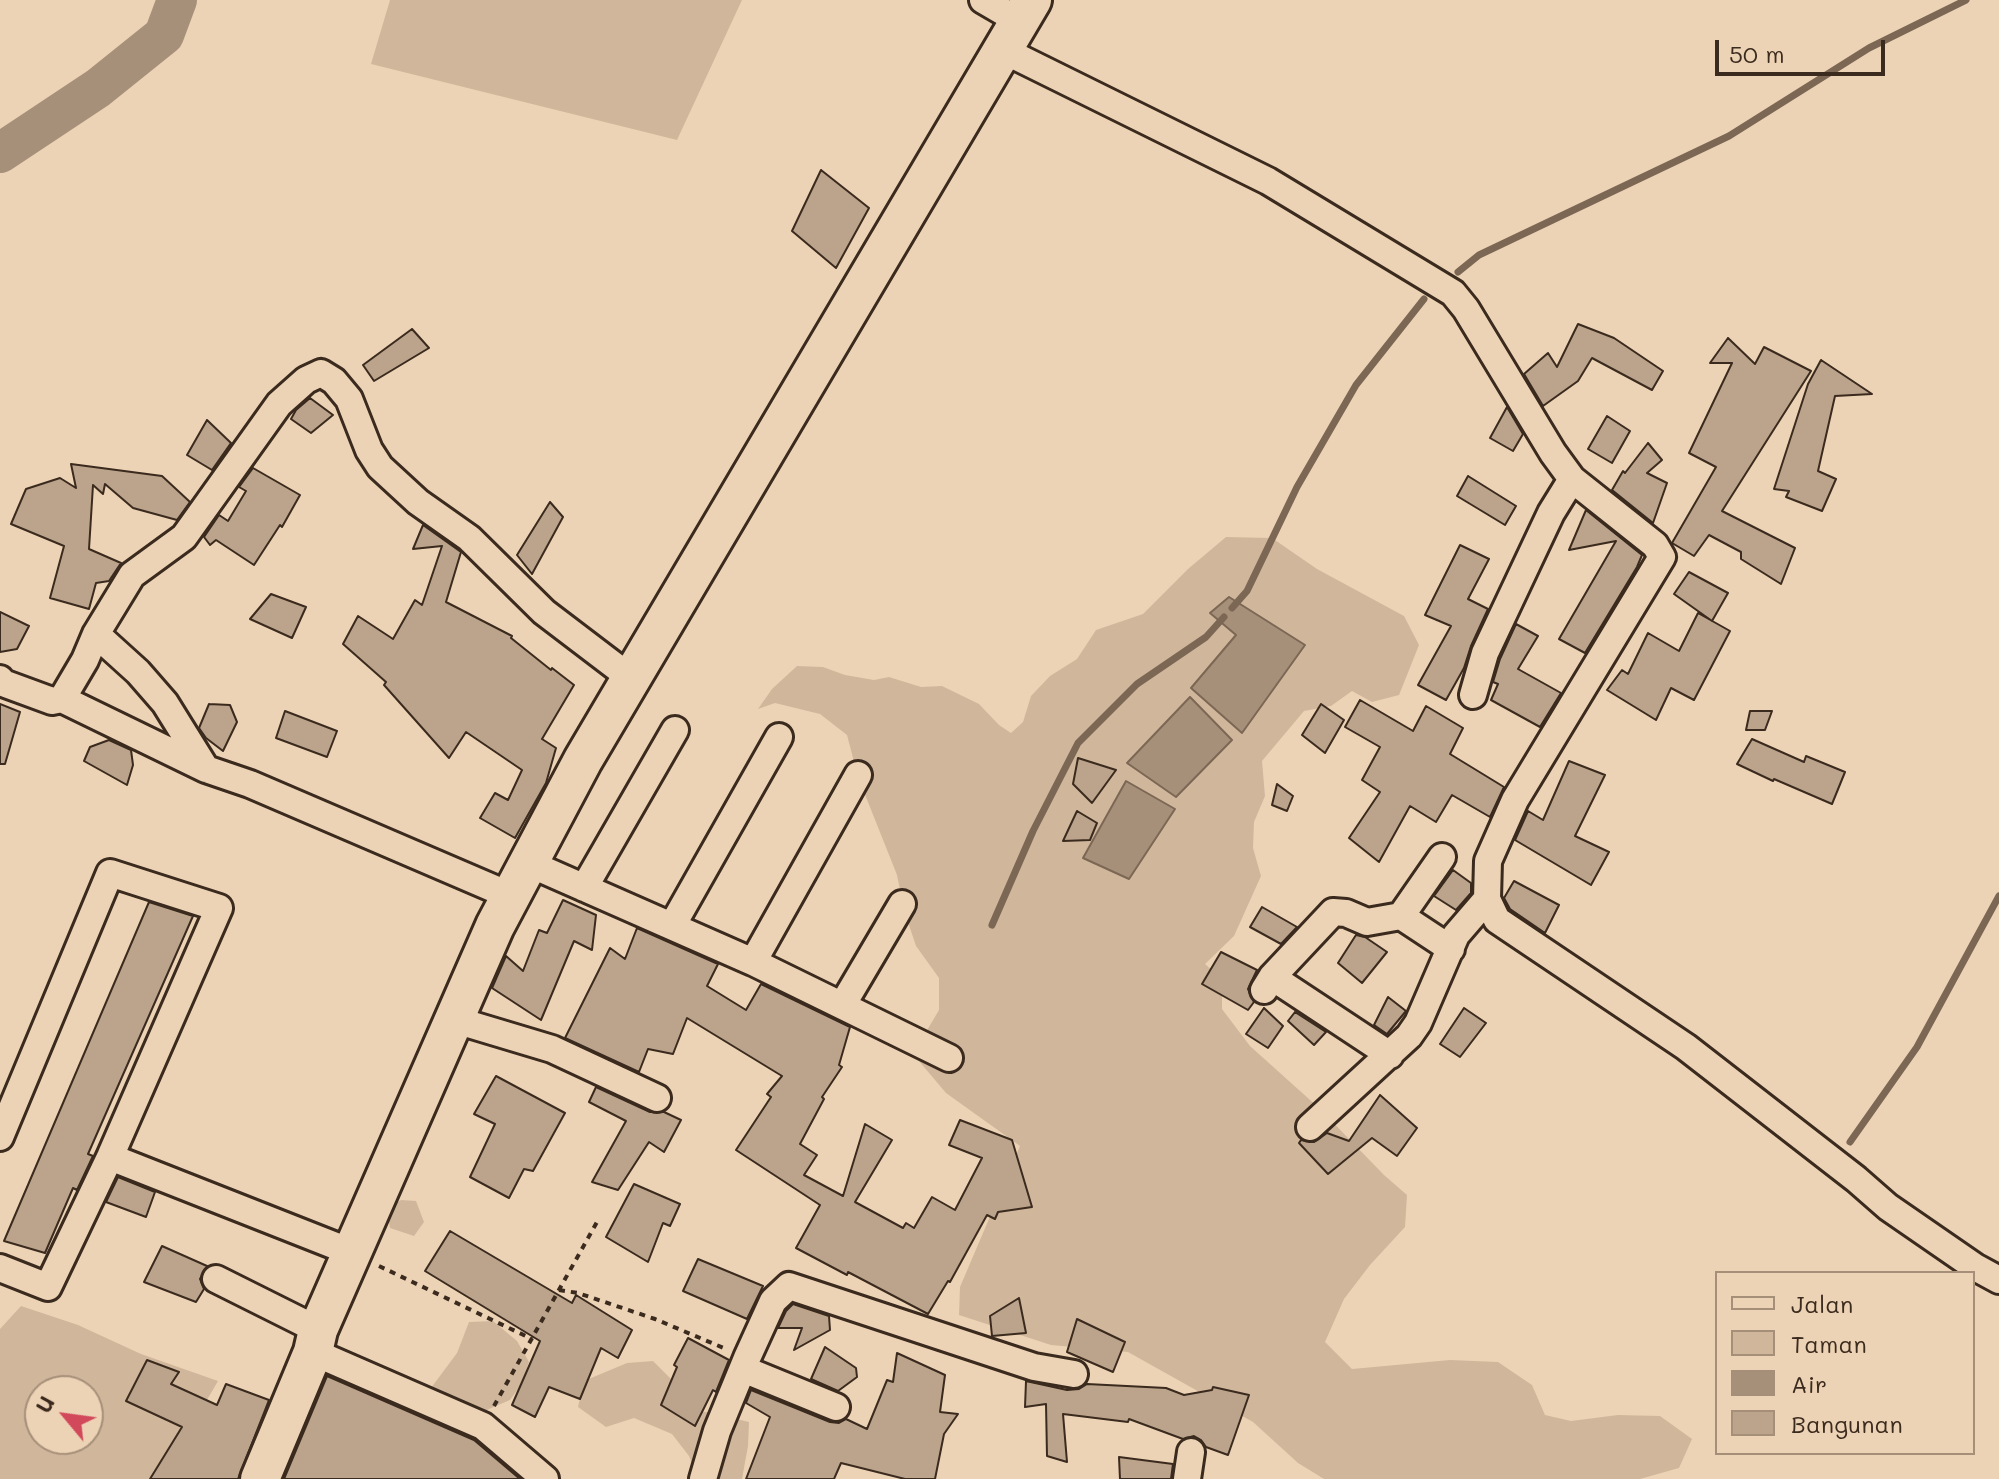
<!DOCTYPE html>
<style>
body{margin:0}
#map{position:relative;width:1999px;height:1479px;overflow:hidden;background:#edd3b5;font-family:Mali,sans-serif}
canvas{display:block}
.legend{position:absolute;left:1715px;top:1271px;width:260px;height:184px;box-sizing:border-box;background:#edd3b5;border:2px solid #a68f79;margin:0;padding:10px 14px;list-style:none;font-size:24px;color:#3b2a1e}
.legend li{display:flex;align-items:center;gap:16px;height:40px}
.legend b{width:40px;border:2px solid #a68f79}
.north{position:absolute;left:24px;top:1375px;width:80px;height:80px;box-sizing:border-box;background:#edd3b5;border:2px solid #a68f79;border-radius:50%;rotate:299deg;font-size:22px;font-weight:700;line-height:32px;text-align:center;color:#3b2a1e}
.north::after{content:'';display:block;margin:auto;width:28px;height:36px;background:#d1495b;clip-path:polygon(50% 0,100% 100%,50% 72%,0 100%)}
.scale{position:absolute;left:1715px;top:40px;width:170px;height:36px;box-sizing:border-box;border:4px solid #3b2a1e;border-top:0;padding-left:10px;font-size:24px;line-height:28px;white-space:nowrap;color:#3b2a1e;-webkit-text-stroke:6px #edd3b5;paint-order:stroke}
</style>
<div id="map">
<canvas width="1999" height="1479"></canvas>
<ul class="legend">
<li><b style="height:10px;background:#edd3b5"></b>Jalan</li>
<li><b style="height:22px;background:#d0b79c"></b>Taman</li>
<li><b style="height:22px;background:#a7907a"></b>Air</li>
<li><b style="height:22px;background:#bba48b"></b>Bangunan</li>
</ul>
<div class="north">U</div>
<div class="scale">50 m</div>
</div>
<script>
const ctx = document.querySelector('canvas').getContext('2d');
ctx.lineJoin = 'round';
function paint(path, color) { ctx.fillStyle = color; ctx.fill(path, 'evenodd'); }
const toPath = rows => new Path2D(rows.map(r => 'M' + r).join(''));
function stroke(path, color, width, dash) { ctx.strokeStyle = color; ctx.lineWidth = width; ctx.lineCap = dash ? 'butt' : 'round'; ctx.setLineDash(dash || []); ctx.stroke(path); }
const green = toPath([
 [390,0,742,0,677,140,371,64],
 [1226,537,1272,538,1317,569,1404,616,1419,645,1399,695,1372,702,1352,691,1331,706,1304,711,1262,761,1265,796,1254,822,1253,848,1261,876,1234,936,1205,964,1222,979,1222,1009,1250,1046,1319,1108,1384,1175,1407,1195,1405,1227,1370,1265,1344,1299,1325,1342,1352,1369,1450,1360,1498,1362,1532,1385,1545,1415,1571,1421,1618,1415,1660,1416,1692,1439,1679,1468,1640,1479,1324,1479,1298,1463,1253,1422,1128,1352,1051,1345,959,1315,960,1287,1020,1146,946,1093,913,1054,939,1010,939,978,916,946,904,910,897,875,858,777,847,735,820,714,775,703,758,709,772,689,797,666,823,667,845,675,874,680,889,677,921,687,942,686,979,704,999,725,1011,733,1023,722,1031,696,1050,676,1077,659,1096,630,1143,614,1188,569],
 [401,1200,416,1201,424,1222,414,1236,390,1228,387,1209],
 [21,1306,78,1325,141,1354,218,1381,161,1479,0,1479,0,1329],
 [40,1391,88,1391,88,1439,40,1439],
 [493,1321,517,1341,529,1362,521,1385,510,1400,482,1412,428,1392,457,1353,469,1322],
 [653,1361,672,1380,661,1405,712,1413,749,1422,748,1446,742,1479,699,1479,689,1456,672,1434,634,1418,606,1427,578,1407,584,1381,627,1363]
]);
const water = toPath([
 [1229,597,1305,645,1242,733,1191,688,1236,635,1210,613,1229,597],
 [1190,697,1232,740,1176,797,1127,763,1190,697],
 [1126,781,1175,809,1129,879,1083,858,1126,781]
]);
const stream = toPath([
 [1458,272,1479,255,1729,136,1869,48,1966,0],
 [1232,608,1247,591,1297,487,1356,385,1424,299],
 [992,925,1033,831,1078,743,1137,684,1206,637,1224,617],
 [1850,1142,1917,1047,1999,896]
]);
const river = toPath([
 [0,153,98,88,164,35,177,0]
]);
const building = toPath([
 [821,170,869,208,836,268,792,231,821,170],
 [1578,324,1614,338,1663,371,1652,390,1592,358,1578,381,1543,406,1524,374,1548,353,1557,367,1578,324],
 [412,329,429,348,374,381,363,365,412,329],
 [1728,338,1755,364,1764,347,1811,371,1722,511,1795,548,1781,584,1741,559,1741,552,1709,535,1694,556,1672,543,1716,467,1689,453,1732,363,1710,363,1728,338],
 [1821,360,1872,394,1835,396,1818,471,1836,479,1822,511,1786,497,1789,491,1774,489,1808,384,1821,360],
 [310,398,333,415,311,433,291,419,296,410,310,398],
 [1507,407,1523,434,1513,451,1490,438,1507,407],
 [1607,416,1630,431,1612,463,1588,449,1607,416],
 [207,420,231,443,212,470,187,455,207,420],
 [1648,443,1662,460,1647,473,1667,483,1653,523,1612,490,1623,471,1625,473,1648,443],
 [71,464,162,476,190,502,177,520,133,508,105,484,103,494,93,485,89,549,121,563,109,581,96,583,89,609,50,598,64,546,11,524,26,489,60,478,76,488,71,464],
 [253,468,300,495,282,527,280,525,254,565,216,540,210,545,204,537,219,515,228,521,246,491,239,487,253,468],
 [1468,476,1516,506,1505,525,1457,496,1468,476],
 [550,502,563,517,532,574,517,555,550,502],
 [1586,510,1642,555,1637,567,1585,653,1559,639,1616,541,1569,550,1586,510],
 [423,525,461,552,446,602,512,636,511,638,551,670,552,668,574,685,542,739,556,748,546,783,515,838,480,818,495,793,508,800,522,770,466,732,449,758,384,685,386,682,343,644,358,616,393,639,415,600,422,605,442,546,413,549,423,525],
 [1460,545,1489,559,1468,599,1488,609,1471,646,1464,668,1446,700,1418,685,1451,626,1425,615,1460,545],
 [1689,572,1728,593,1712,621,1674,594,1689,572],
 [271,594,306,607,292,638,250,619,271,594],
 [0,612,29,626,17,649,0,652,0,612],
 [1698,613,1730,631,1694,700,1671,688,1656,720,1607,690,1622,670,1628,674,1648,633,1679,651,1698,613],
 [1516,624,1538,636,1518,669,1561,693,1540,727,1491,700,1498,684,1493,682,1500,659,1516,624],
 [1360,700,1413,731,1426,706,1463,728,1450,754,1504,787,1490,817,1452,795,1436,822,1410,806,1379,862,1349,838,1380,792,1362,780,1380,747,1345,727,1360,700],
 [0,704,20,712,5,764,0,764,0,704],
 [209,704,230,705,237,722,223,751,206,738,199,728,209,704],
 [1321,704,1344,720,1325,753,1302,735,1321,704],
 [285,711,337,731,327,757,276,738,285,711],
 [1750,711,1772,711,1765,730,1746,730,1750,711],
 [1752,739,1804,762,1806,756,1845,772,1832,804,1774,779,1773,781,1737,764,1752,739],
 [109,740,131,750,133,765,127,785,84,761,90,747,109,740],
 [1078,758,1116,770,1092,803,1073,784,1078,758],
 [1569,761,1605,775,1575,836,1609,852,1591,885,1515,840,1528,811,1543,820,1569,761],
 [1277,784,1293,796,1287,811,1272,805,1277,784],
 [1077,811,1097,823,1090,840,1063,841,1077,811],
 [1453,870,1471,883,1471,893,1456,910,1434,896,1453,870],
 [1514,881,1559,905,1545,933,1510,909,1504,898,1514,881],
 [563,900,596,915,592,950,574,941,541,1020,492,988,506,956,523,971,539,930,547,933,563,900],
 [149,902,193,916,88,1154,93,1156,77,1190,73,1188,45,1253,4,1241,149,902],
 [1262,907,1297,927,1281,944,1250,927,1262,907],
 [637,928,718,964,707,986,746,1010,761,984,850,1027,839,1065,842,1067,822,1097,824,1099,800,1144,817,1155,804,1175,843,1196,865,1124,892,1140,855,1202,903,1228,906,1223,914,1228,932,1197,955,1210,982,1158,949,1145,960,1120,1012,1140,1032,1207,998,1212,995,1219,987,1215,950,1282,948,1281,928,1314,848,1272,847,1275,796,1248,820,1205,736,1150,771,1097,767,1094,782,1076,687,1018,673,1054,648,1049,639,1072,565,1038,610,948,625,959,637,928],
 [1356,935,1365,937,1387,952,1362,983,1338,963,1356,935],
 [1221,952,1257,970,1248,989,1254,1002,1248,1010,1202,984,1221,952],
 [1388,997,1406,1011,1387,1034,1374,1025,1388,997],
 [1264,1008,1283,1026,1268,1048,1246,1034,1264,1008],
 [1464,1008,1486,1023,1460,1057,1440,1044,1464,1008],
 [1295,1012,1326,1032,1314,1045,1288,1021,1295,1012],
 [496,1076,565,1113,533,1171,524,1169,509,1198,470,1177,495,1124,474,1114,496,1076],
 [596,1087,650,1112,664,1112,681,1120,664,1152,649,1142,618,1190,592,1182,626,1121,589,1102,596,1087],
 [1380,1095,1417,1128,1397,1156,1372,1138,1328,1174,1299,1143,1301,1140,1314,1142,1327,1133,1349,1141,1380,1095],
 [118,1177,155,1192,146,1217,106,1202,118,1177],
 [634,1184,680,1204,670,1226,663,1223,648,1262,606,1237,634,1184],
 [450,1231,572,1303,576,1295,632,1330,618,1358,601,1348,580,1399,549,1387,535,1417,512,1405,540,1341,425,1271,450,1231],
 [162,1246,207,1266,200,1279,204,1289,196,1302,144,1282,162,1246],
 [698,1259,763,1286,747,1319,683,1291,698,1259],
 [1019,1298,1026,1333,992,1336,990,1316,1019,1298],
 [793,1304,829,1316,830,1330,794,1350,802,1328,778,1328,786,1311,793,1304],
 [1077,1319,1125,1342,1113,1372,1067,1352,1077,1319],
 [688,1338,729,1360,716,1392,713,1390,695,1426,661,1405,677,1367,674,1365,688,1338],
 [825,1347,856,1368,857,1377,838,1391,811,1379,825,1347],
 [897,1353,945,1375,940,1412,958,1414,944,1434,935,1479,905,1479,841,1463,834,1479,746,1479,770,1417,746,1403,751,1390,830,1422,839,1423,846,1419,867,1429,887,1380,893,1382,897,1353],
 [147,1360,179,1372,171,1384,217,1405,226,1384,269,1400,238,1479,150,1479,182,1427,126,1401,147,1360],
 [327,1376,474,1440,520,1479,284,1479,327,1376],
 [1026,1381,1067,1390,1079,1389,1087,1384,1166,1388,1184,1395,1212,1390,1213,1387,1249,1395,1228,1455,1206,1447,1201,1440,1194,1436,1183,1439,1129,1419,1128,1422,1063,1414,1067,1462,1047,1456,1046,1404,1025,1407,1026,1381],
 [1119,1457,1173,1464,1171,1479,1120,1479,1119,1457]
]);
const path = toPath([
 [379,1266,532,1339],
 [559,1290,578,1293,655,1319,726,1349],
 [494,1406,597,1222]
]);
const street = toPath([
 [983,0,1019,21],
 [1003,50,1268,181,1453,293,1466,309,1553,453,1572,479,1655,545,1662,557,1515,800,1488,861,1487,899,1497,920,1686,1047,1856,1179,1888,1207,1975,1267,1999,1280],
 [96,634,138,672,165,703,206,769,250,784,511,896],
 [0,679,3,683,52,701,62,699,85,660,96,634,132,575,184,537,279,404,306,380,321,373,334,381,349,399,369,450,380,467,418,502,469,538,544,612,632,679],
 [1473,695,1485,653,1551,513,1572,479],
 [62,699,206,769],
 [528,863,753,962,949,1058],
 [584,888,675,730],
 [1401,916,1451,949],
 [672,926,779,737],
 [753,962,858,775],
 [1272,977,1390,1055],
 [1264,990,1272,977,1333,912,1346,913,1367,922,1401,916,1442,857],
 [843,1004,902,904],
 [452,1019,552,1049,657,1098],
 [1310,1127,1409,1036,1418,1023,1456,935,1487,899],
 [0,1137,110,873,219,908,110,1157,48,1287,0,1268],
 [110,1157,351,1252],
 [216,1279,318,1330],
 [313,1352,483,1426,545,1479],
 [743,1369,836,1407],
 [703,1479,717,1431,747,1358,773,1301,789,1286,1034,1367,1074,1374],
 [1187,1479,1191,1452]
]);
const secondary = toPath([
 [260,1479,313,1352,318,1330,495,926,583,760,1032,0]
]);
paint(green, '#d0b79c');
paint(water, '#a7907a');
stroke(water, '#7c6755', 2);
stroke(stream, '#7c6755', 7);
stroke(river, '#a7907a', 40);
paint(building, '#bba48b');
stroke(building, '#3b2a1e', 2);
stroke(street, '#3b2a1e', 32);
stroke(secondary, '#3b2a1e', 44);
stroke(path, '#3b2a1e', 4, [6, 6]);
stroke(street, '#edd3b5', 26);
stroke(secondary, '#edd3b5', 38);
</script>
